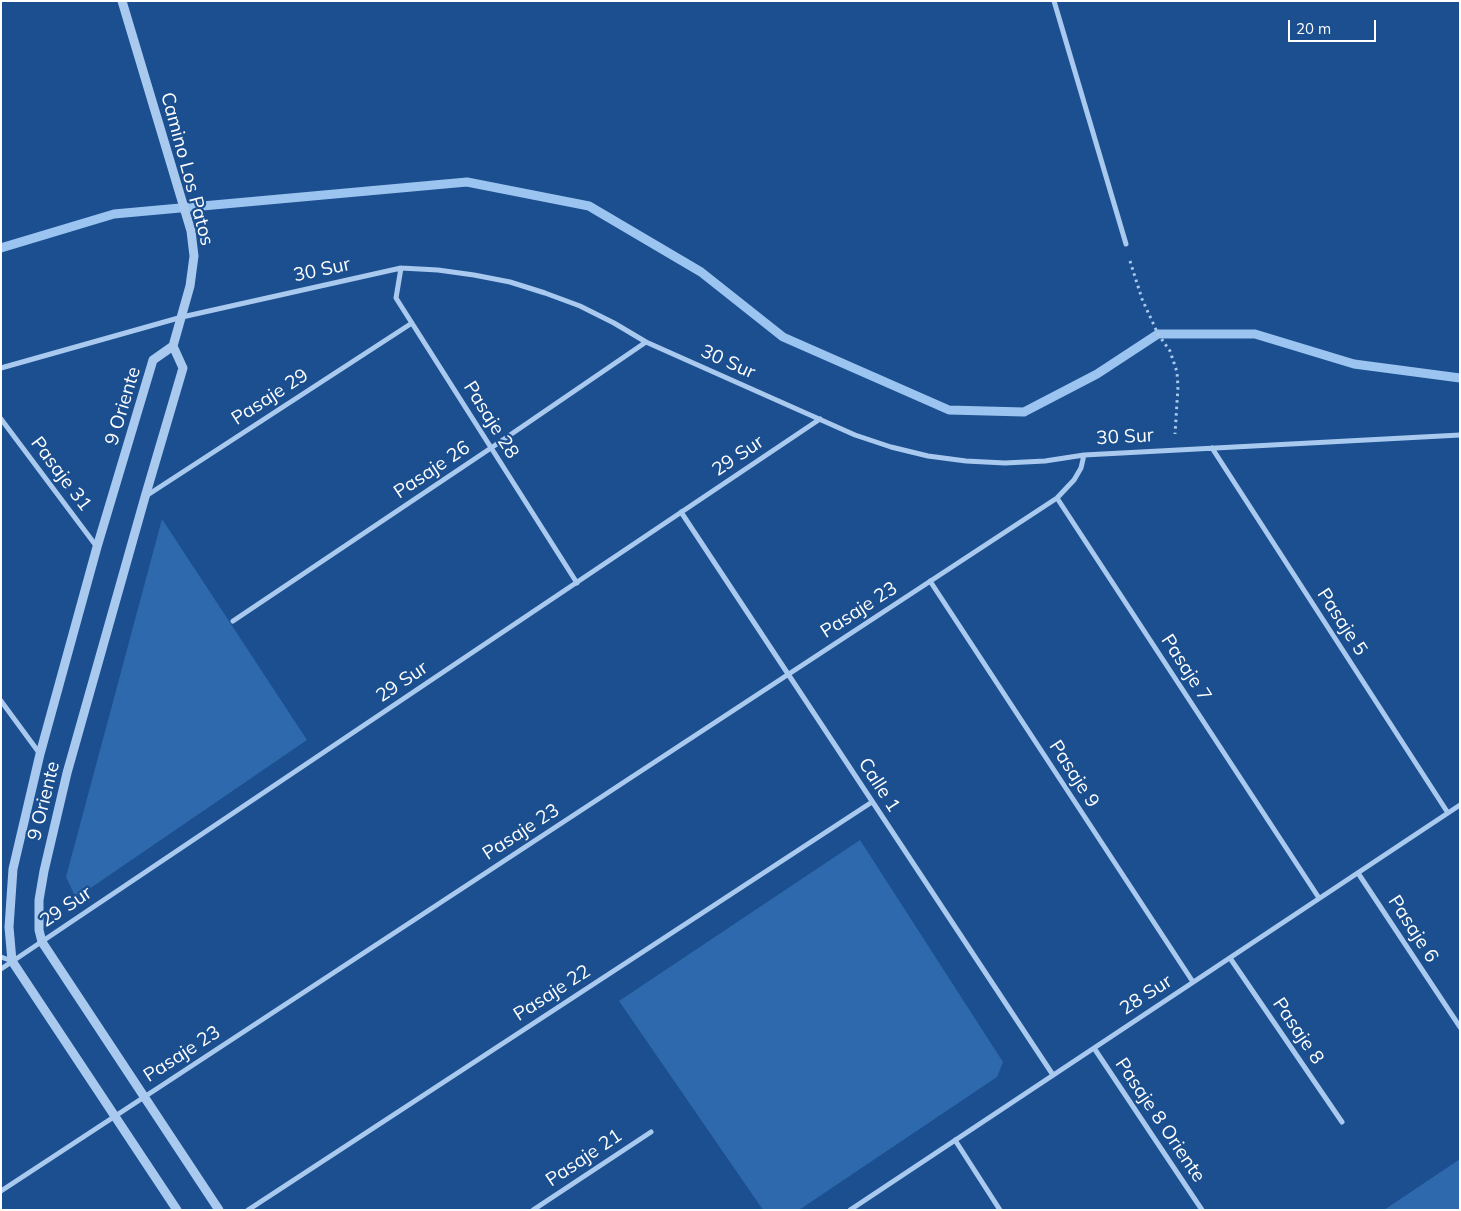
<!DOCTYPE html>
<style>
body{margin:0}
#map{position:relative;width:1461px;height:1211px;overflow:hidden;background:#1b4f8f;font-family:Mulish,sans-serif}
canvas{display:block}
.frame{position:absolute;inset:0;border:2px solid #fff;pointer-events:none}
.scale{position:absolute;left:1288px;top:20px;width:88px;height:22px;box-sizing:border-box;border:2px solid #fff;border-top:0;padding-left:6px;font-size:15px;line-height:18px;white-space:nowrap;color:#fff;-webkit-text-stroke:4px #1b4f8f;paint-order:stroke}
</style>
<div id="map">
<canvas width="1461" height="1211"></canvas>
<div class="frame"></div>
<div class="scale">20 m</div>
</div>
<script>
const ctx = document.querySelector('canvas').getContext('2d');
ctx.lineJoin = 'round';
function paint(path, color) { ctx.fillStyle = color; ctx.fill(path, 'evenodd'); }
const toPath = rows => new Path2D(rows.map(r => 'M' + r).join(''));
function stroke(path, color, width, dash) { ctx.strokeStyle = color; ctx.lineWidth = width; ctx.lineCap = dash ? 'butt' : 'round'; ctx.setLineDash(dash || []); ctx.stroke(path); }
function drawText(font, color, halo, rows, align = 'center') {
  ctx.font = font + ' Mulish,sans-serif'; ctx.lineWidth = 4.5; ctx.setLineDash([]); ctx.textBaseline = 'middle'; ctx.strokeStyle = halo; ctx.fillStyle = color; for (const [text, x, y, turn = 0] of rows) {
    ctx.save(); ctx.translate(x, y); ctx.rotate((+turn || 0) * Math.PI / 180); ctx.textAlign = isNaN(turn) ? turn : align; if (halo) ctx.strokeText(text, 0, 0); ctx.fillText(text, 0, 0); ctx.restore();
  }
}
const green = toPath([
 [162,519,307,740,76,898,66,877],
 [860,840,1003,1062,997,1077,799,1210,763,1210,619,1001],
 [1460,1159,1460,1210,1384,1210]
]);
const stream = toPath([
 [1,248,114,214,467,182,589,206,701,272,783,337,949,410,1024,412,1097,374,1158,334,1255,334,1354,364,1460,378]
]);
const path = toPath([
 [1130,261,1142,299,1158,334,1170,351,1177,372,1178,387,1175,434]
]);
const minor = toPath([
 [1054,1,1126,244],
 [401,268,396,298,577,583],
 [1,368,182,317,401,268,438,270,474,275,510,282,545,293,580,306,614,323,646,342,855,435,891,447,928,456,966,461,1005,463,1045,461,1084,455,1460,435],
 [1,419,97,547],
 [1212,448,1448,813],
 [146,496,412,323],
 [1057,498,1319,898],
 [681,512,1053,1075],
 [930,581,1193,982],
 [233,621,491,448,646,342],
 [1,701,40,754],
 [1358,873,1460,1027],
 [1,957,12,961],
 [1230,958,1342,1122],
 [1,969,820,419],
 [1094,1048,1202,1210],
 [955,1140,1000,1210],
 [1,1191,1057,498,1074,480,1081,468,1084,455],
 [248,1210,872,802],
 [533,1210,651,1132],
 [850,1210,1460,805]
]);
const tertiary = toPath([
 [122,1,191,231,194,256,190,286,173,346],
 [177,1210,12,961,9,927,13,869,40,754,97,547,153,360,173,346,183,368,145,497,67,773,44,871,39,900,39,930,42,942,219,1210]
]);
const streetNames = [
 ["Camino Los Patos",187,169,75],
 ["30 Sur",322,270,-12],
 ["30 Sur",728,362,24],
 ["Pasaje 29",270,397,-33],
 ["9 Oriente",123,406,-73],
 ["Pasaje 28",491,420,58],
 ["30 Sur",1125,437,-3],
 ["29 Sur",738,456,-34],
 ["Pasaje 26",432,470,-34],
 ["Pasaje 31",61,474,53],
 ["Pasaje 23",859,610,-33],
 ["Pasaje 5",1342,622,57],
 ["Pasaje 7",1186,668,57],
 ["29 Sur",402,682,-34],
 ["Pasaje 9",1074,774,57],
 ["Calle 1",879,785,57],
 ["9 Oriente",44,801,-76],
 ["Pasaje 23",521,832,-33],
 ["29 Sur",66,907,-34],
 ["Pasaje 6",1413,929,57],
 ["Pasaje 22",552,993,-33],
 ["28 Sur",1146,995,-33],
 ["Pasaje 8",1298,1031,56],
 ["Pasaje 23",182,1054,-33],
 ["Pasaje 8 Oriente",1160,1120,56],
 ["Pasaje 21",584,1158,-34]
];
paint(green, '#2e69ad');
stroke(stream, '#9cc4f0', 9);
stroke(path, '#a9c9ee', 3, [2.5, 4]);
stroke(minor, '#a9c9ee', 5);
stroke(tertiary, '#a9c9ee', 9);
drawText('19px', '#fff', '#1b4f8f', streetNames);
</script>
